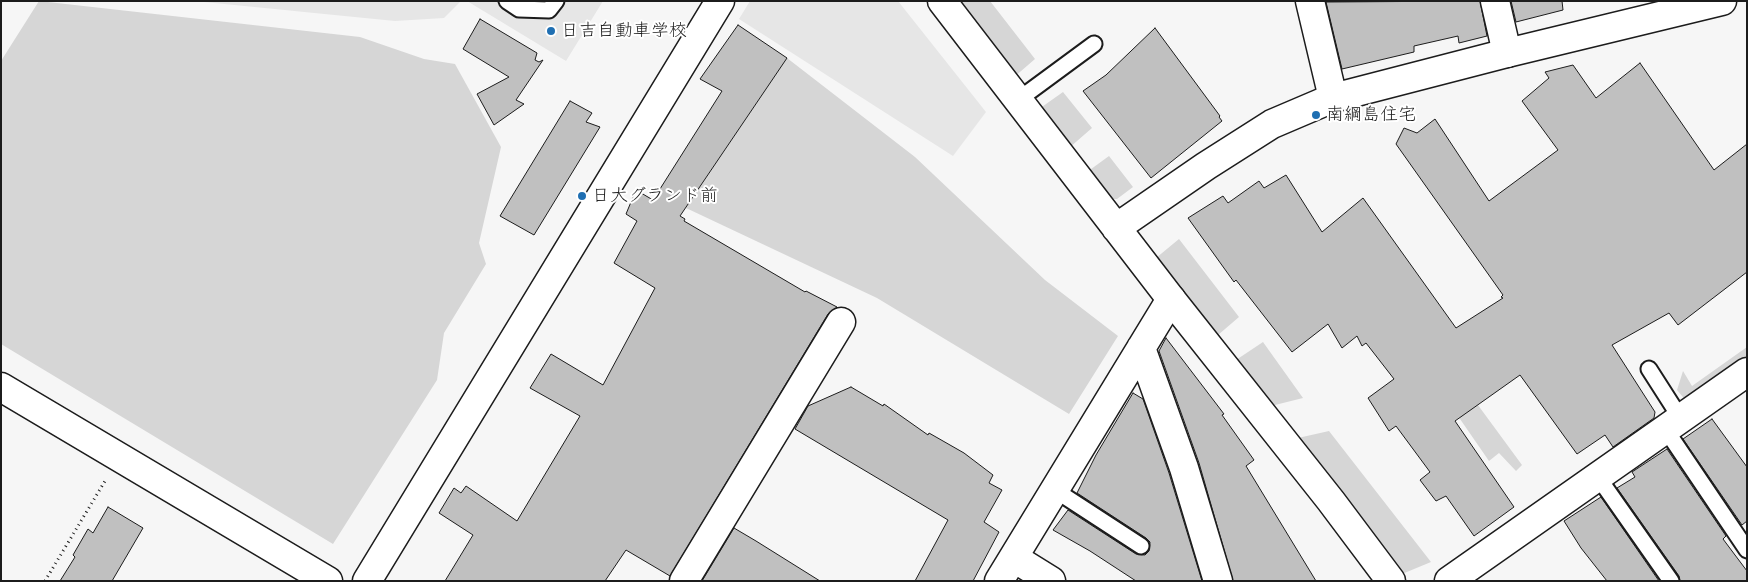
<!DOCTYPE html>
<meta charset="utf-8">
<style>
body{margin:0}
#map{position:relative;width:1748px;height:582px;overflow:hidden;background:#f6f6f6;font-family:Pangolin,sans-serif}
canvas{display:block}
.frame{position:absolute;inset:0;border:2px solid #1c1c1c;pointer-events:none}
</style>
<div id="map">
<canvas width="1748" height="582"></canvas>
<div class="frame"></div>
</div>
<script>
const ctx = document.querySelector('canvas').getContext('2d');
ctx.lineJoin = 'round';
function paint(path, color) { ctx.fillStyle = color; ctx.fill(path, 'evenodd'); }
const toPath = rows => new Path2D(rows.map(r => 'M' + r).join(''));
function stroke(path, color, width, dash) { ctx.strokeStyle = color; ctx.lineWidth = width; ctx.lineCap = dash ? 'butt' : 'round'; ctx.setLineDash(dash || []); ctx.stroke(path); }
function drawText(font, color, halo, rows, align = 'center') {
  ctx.font = font + ' Pangolin,"Klee One",sans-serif'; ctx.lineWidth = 4; ctx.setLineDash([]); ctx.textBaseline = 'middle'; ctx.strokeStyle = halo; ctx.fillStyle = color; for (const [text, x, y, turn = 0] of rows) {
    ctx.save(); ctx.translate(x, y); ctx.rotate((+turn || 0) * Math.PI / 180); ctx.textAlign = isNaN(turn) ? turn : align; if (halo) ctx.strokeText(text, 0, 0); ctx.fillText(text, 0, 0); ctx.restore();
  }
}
const built = toPath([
 [194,1,461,1,444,18,395,21],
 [467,1,603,1,566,61],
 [750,1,898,1,986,112,953,156,739,19]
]);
const green = toPath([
 [39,1,360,37,424,59,455,64,501,147,479,243,486,264,444,333,437,380,333,544,1,344,1,61],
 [961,1,990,1,1035,59,1013,78,993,53,974,19],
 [787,58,915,157,1045,280,1118,336,1069,414,877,298,686,208],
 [1063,92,1092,128,1069,148,1039,109],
 [1109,156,1133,187,1117,199,1106,199,1087,172],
 [1179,239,1239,317,1218,335,1156,258],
 [1263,342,1303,398,1271,406,1236,360],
 [1747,347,1747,359,1687,402,1677,390,1683,371,1692,386],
 [1439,352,1522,465,1516,471,1499,453,1489,461,1422,364],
 [1329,431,1431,562,1402,574,1298,438]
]);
const building = toPath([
 [1480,1,1487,36,1459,43,1458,36,1414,46,1414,52,1342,69,1326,2,1480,1],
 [1511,1,1562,1,1563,10,1516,22,1511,1],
 [480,19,537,53,535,60,539,62,543,60,516,100,524,104,494,125,477,94,509,77,463,49,480,19],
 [738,25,787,58,680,216,685,219,684,221,805,292,806,291,837,307,828,314,670,576,626,550,605,581,445,581,473,535,439,513,454,488,461,493,466,486,517,521,580,416,530,388,551,354,603,385,655,288,614,263,637,221,626,214,636,190,653,200,722,91,700,79,738,25],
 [1155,28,1220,116,1219,117,1222,121,1151,178,1083,91,1106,75,1155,28],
 [1640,63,1714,170,1747,144,1747,272,1678,325,1669,313,1612,345,1655,412,1654,418,1613,447,1605,435,1577,454,1520,375,1455,421,1514,507,1474,536,1446,496,1436,501,1420,480,1430,472,1396,426,1389,431,1368,398,1394,379,1366,343,1362,346,1357,336,1342,348,1328,324,1292,352,1236,280,1234,282,1188,218,1223,196,1228,203,1259,181,1264,188,1286,175,1322,232,1363,198,1456,328,1503,298,1501,297,1503,295,1396,144,1404,128,1417,133,1435,119,1489,201,1558,150,1522,101,1549,78,1545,72,1573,65,1596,98,1640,63],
 [570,101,592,113,586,122,600,127,534,235,500,216,570,101],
 [1166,338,1224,414,1222,415,1254,460,1246,466,1316,581,1233,581,1199,463,1159,351,1166,338],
 [851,387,883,406,884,404,928,435,929,433,964,453,993,475,989,483,1002,490,984,522,999,532,973,581,915,581,948,520,795,429,808,406,851,387],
 [1133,393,1143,399,1169,473,1202,581,1136,581,1090,551,1053,530,1068,510,1136,554,1145,555,1149,551,1150,542,1146,538,1077,493,1096,455,1133,393],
 [1712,419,1747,467,1747,521,1742,525,1683,439,1712,419],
 [1667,449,1726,536,1723,539,1747,571,1747,581,1680,581,1679,576,1617,488,1635,477,1632,472,1667,449],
 [1601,497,1659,581,1607,581,1581,548,1564,521,1601,497],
 [108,507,143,528,112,581,60,581,75,557,73,555,88,529,93,533,108,507],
 [734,528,756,541,820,581,702,581,734,528]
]);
const path = toPath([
 [45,581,105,481]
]);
const service = toPath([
 [507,1,519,9,549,10,556,1],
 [1018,100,1094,44],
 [1649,369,1681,419],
 [1666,430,1747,550],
 [1598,477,1671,581],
 [1055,490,1141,546]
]);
const minor = toPath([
 [1310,1,1333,98],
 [1495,1,1507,53],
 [1141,348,1184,468,1218,581],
 [1014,558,1051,581],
 [684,581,841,322],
 [999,581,1171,299],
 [1449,581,1747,372]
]);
const tertiary = toPath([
 [942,1,1171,299,1331,501,1391,581],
 [1116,228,1206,166,1272,124,1333,98,1507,53,1722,1],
 [1,387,328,581],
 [367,581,720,1]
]);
const markers = [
 [551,31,5,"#1f6fb2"],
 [1316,115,5,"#1f6fb2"],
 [582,196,5,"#1f6fb2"]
];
const poiNames = [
 ["日吉自動車学校",561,31],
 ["南綱島住宅",1326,115],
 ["日大グランド前",592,196]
];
paint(built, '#e6e6e6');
paint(green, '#d6d6d6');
paint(building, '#c0c0c0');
stroke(building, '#1c1c1c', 1);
stroke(service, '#1c1c1c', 19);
stroke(minor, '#1c1c1c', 31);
stroke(tertiary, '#1c1c1c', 31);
stroke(path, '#1c1c1c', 3, [1, 4]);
stroke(service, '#fff', 15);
stroke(minor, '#fff', 28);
stroke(tertiary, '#fff', 28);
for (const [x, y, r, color] of markers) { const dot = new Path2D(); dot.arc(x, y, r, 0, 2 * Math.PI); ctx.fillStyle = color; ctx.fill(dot); stroke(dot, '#fff', 2); }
drawText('18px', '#1c1c1c', '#fff', poiNames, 'left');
</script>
